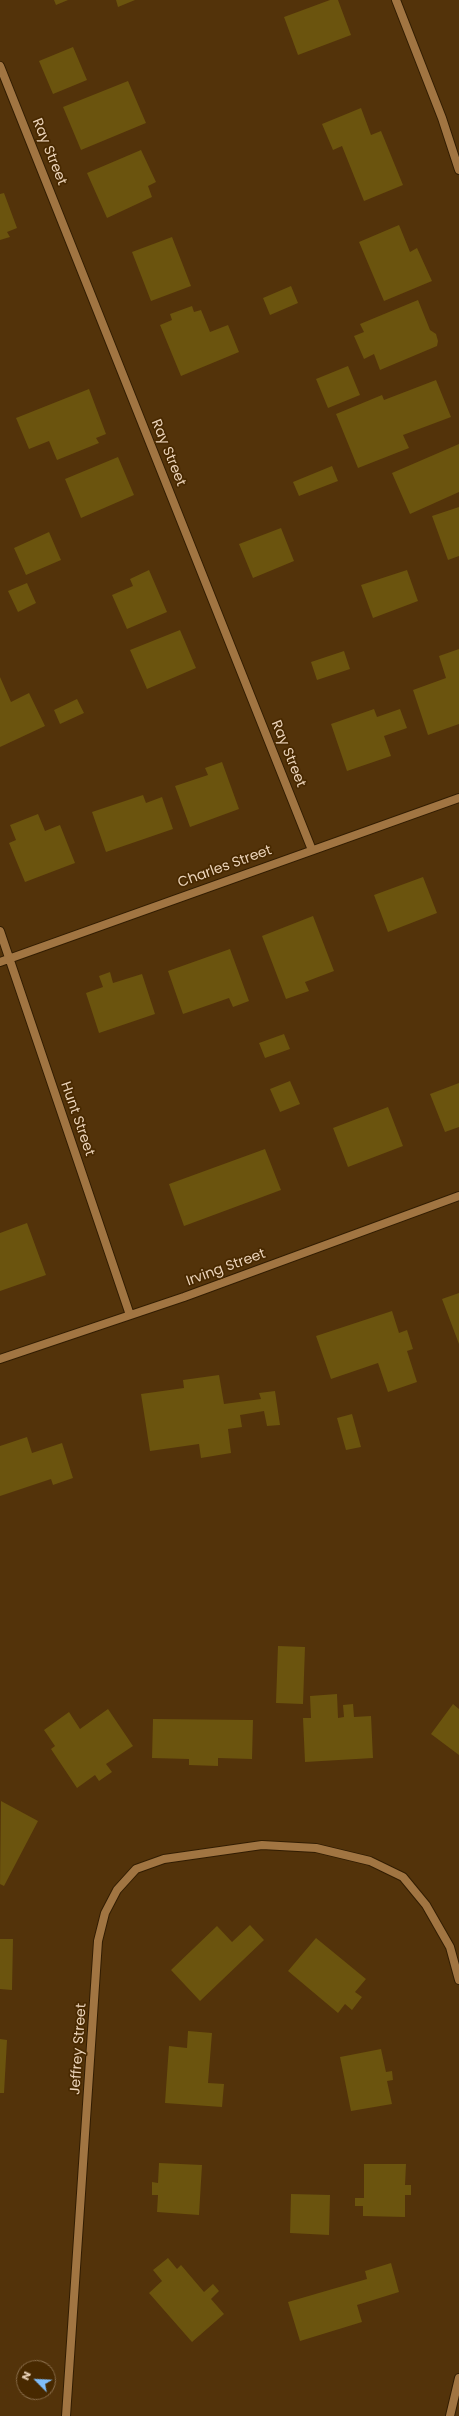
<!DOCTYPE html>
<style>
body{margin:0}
#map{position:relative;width:459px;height:2416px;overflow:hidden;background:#53330a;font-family:Poppins,sans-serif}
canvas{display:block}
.north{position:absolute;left:16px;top:2360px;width:40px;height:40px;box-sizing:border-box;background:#482900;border:1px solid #896d4a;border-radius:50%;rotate:294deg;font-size:11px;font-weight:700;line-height:16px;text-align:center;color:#ebd3b9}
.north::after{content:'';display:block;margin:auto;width:14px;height:18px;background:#7fbdfa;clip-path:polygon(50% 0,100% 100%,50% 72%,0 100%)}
</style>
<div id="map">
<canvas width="459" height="2416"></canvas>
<div class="north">N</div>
</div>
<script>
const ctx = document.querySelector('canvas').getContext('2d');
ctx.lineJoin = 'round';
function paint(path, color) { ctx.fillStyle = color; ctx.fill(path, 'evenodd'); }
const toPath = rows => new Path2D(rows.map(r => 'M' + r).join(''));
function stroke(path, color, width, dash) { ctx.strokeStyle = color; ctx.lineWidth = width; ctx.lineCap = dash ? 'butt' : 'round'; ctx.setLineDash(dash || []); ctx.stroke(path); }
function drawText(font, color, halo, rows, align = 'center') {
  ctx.font = font + ' Poppins,sans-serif'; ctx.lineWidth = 3.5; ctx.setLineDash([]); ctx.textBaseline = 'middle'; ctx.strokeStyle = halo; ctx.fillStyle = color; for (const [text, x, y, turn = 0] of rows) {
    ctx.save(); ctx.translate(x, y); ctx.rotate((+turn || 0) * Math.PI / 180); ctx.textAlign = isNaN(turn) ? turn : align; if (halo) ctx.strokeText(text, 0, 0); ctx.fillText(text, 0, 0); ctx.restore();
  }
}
const building = toPath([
 [54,0,68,0,56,5],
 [116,0,135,0,118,7],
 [330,0,338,0,351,35,298,55,284,17],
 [73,47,87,80,53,94,39,61],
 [128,81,146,123,81,150,63,107],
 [361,108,371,135,381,131,403,185,364,201,342,146,333,150,322,124],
 [141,150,156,182,148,186,152,197,107,218,87,173],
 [4,193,17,228,7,232,10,237,0,240,0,194],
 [399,225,410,252,417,248,432,281,384,301,359,242],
 [172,237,191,286,151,301,132,252],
 [291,286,298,303,270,315,263,298],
 [418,300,430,330,436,334,438,341,437,346,380,370,374,354,364,359,354,336,364,332,360,324],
 [192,306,194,312,201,310,210,332,228,325,239,352,181,376,160,325,172,320,170,314],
 [348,366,360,395,328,408,316,379],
 [436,380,451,417,403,435,409,448,358,468,336,414,382,395,384,400],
 [89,389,106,434,96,438,99,443,57,460,49,441,29,449,16,418],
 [459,444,459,492,410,514,392,473],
 [118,457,134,495,81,518,65,479],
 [332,466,338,481,299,496,293,482],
 [459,507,459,556,448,560,432,516],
 [281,528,294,561,253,578,239,544],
 [49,532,61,560,26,575,14,548],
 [149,570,167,612,127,629,112,595,133,586,130,579],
 [407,570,418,601,373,618,361,585],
 [27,583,36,603,18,612,8,591],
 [180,630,196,668,147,689,130,650],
 [459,649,459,724,428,735,413,690,446,678,439,656],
 [344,651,350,669,317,680,311,662],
 [0,677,11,702,29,693,45,726,0,747],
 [77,699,84,713,60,724,54,710],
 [374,709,377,717,400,709,407,728,384,736,391,756,347,771,331,724],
 [222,762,239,809,190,827,175,786,208,775,205,768],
 [143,795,146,803,162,797,173,829,106,852,92,812],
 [38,814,45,831,60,825,75,863,25,882,9,843,16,840,10,825],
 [423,877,437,913,388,932,374,895],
 [313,916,334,971,305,982,309,991,286,999,262,936],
 [230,949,249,1001,233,1007,229,998,183,1014,168,971],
 [110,972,113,983,142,974,155,1014,99,1033,86,993,103,987,99,976],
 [284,1034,290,1049,265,1058,259,1043],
 [290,1081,300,1104,280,1112,270,1089],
 [459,1083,459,1127,445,1132,430,1094],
 [388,1107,403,1146,348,1167,333,1128],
 [265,1149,281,1190,184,1226,169,1184],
 [27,1223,46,1275,0,1291,0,1233],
 [459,1293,459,1344,442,1299],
 [392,1311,399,1333,407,1330,413,1349,407,1351,417,1382,388,1392,378,1363,331,1379,316,1336],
 [219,1375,224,1404,261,1399,259,1393,275,1391,280,1425,267,1426,264,1411,240,1415,242,1427,228,1429,231,1453,201,1458,199,1444,150,1451,141,1394,184,1388,183,1380],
 [352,1414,361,1447,346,1450,337,1418],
 [27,1437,32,1453,62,1443,73,1478,53,1485,51,1479,0,1496,0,1446],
 [278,1646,305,1647,303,1704,276,1703],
 [337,1694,338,1718,344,1717,343,1705,353,1704,354,1717,371,1716,373,1758,305,1762,303,1718,311,1718,310,1696],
 [453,1704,459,1709,459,1755,431,1734],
 [108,1709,133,1746,106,1764,112,1772,99,1781,95,1775,77,1788,51,1749,55,1746,44,1730,69,1712,80,1729],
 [153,1719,253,1720,252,1759,218,1758,218,1766,189,1765,189,1759,152,1758],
 [1,1801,38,1821,4,1886,0,1884],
 [250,1925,264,1940,200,2001,171,1970,217,1926,232,1942],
 [316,1938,366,1979,355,1992,362,1997,352,2010,345,2004,338,2013,288,1971],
 [0,1939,13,1939,12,1990,0,1989],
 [188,2031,212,2033,208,2083,224,2084,222,2107,165,2103,169,2046,187,2048],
 [0,2039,7,2040,4,2093,0,2093],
 [381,2049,386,2072,392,2071,393,2080,387,2081,392,2104,351,2111,340,2057],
 [159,2163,202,2165,199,2215,157,2212,158,2195,152,2195,152,2182,158,2183],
 [364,2164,406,2164,405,2185,411,2185,411,2195,405,2195,405,2217,363,2216,363,2206,355,2206,355,2198,364,2198],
 [291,2194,330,2195,329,2235,290,2233],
 [168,2258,177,2269,181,2265,204,2292,213,2284,219,2291,211,2299,224,2314,192,2342,149,2293,162,2281,153,2270],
 [391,2263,399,2292,357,2305,362,2322,300,2341,288,2302,367,2279,365,2271]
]);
const minor = toPath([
 [396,0,442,118,459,170],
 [0,66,312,850],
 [0,931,130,1315],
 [0,962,459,798],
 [0,1359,184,1297,459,1196],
 [66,2416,98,1941,105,1913,117,1890,136,1869,164,1859,262,1845,316,1848,370,1861,403,1877,426,1905,450,1947,459,1980],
 [450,2416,459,2378]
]);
const streetNames = [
 ["Ray Street",49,152,68],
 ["Ray Street",168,453,68],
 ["Ray Street",288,754,68],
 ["Charles Street",225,867,-20],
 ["Hunt Street",77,1119,71],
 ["Irving Street",226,1268,-20],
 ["Jeffrey Street",79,2049,-86]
];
paint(building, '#6b540e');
stroke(minor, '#321d02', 10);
stroke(minor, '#a17542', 8);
drawText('14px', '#ebd3b9', '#482900', streetNames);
</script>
